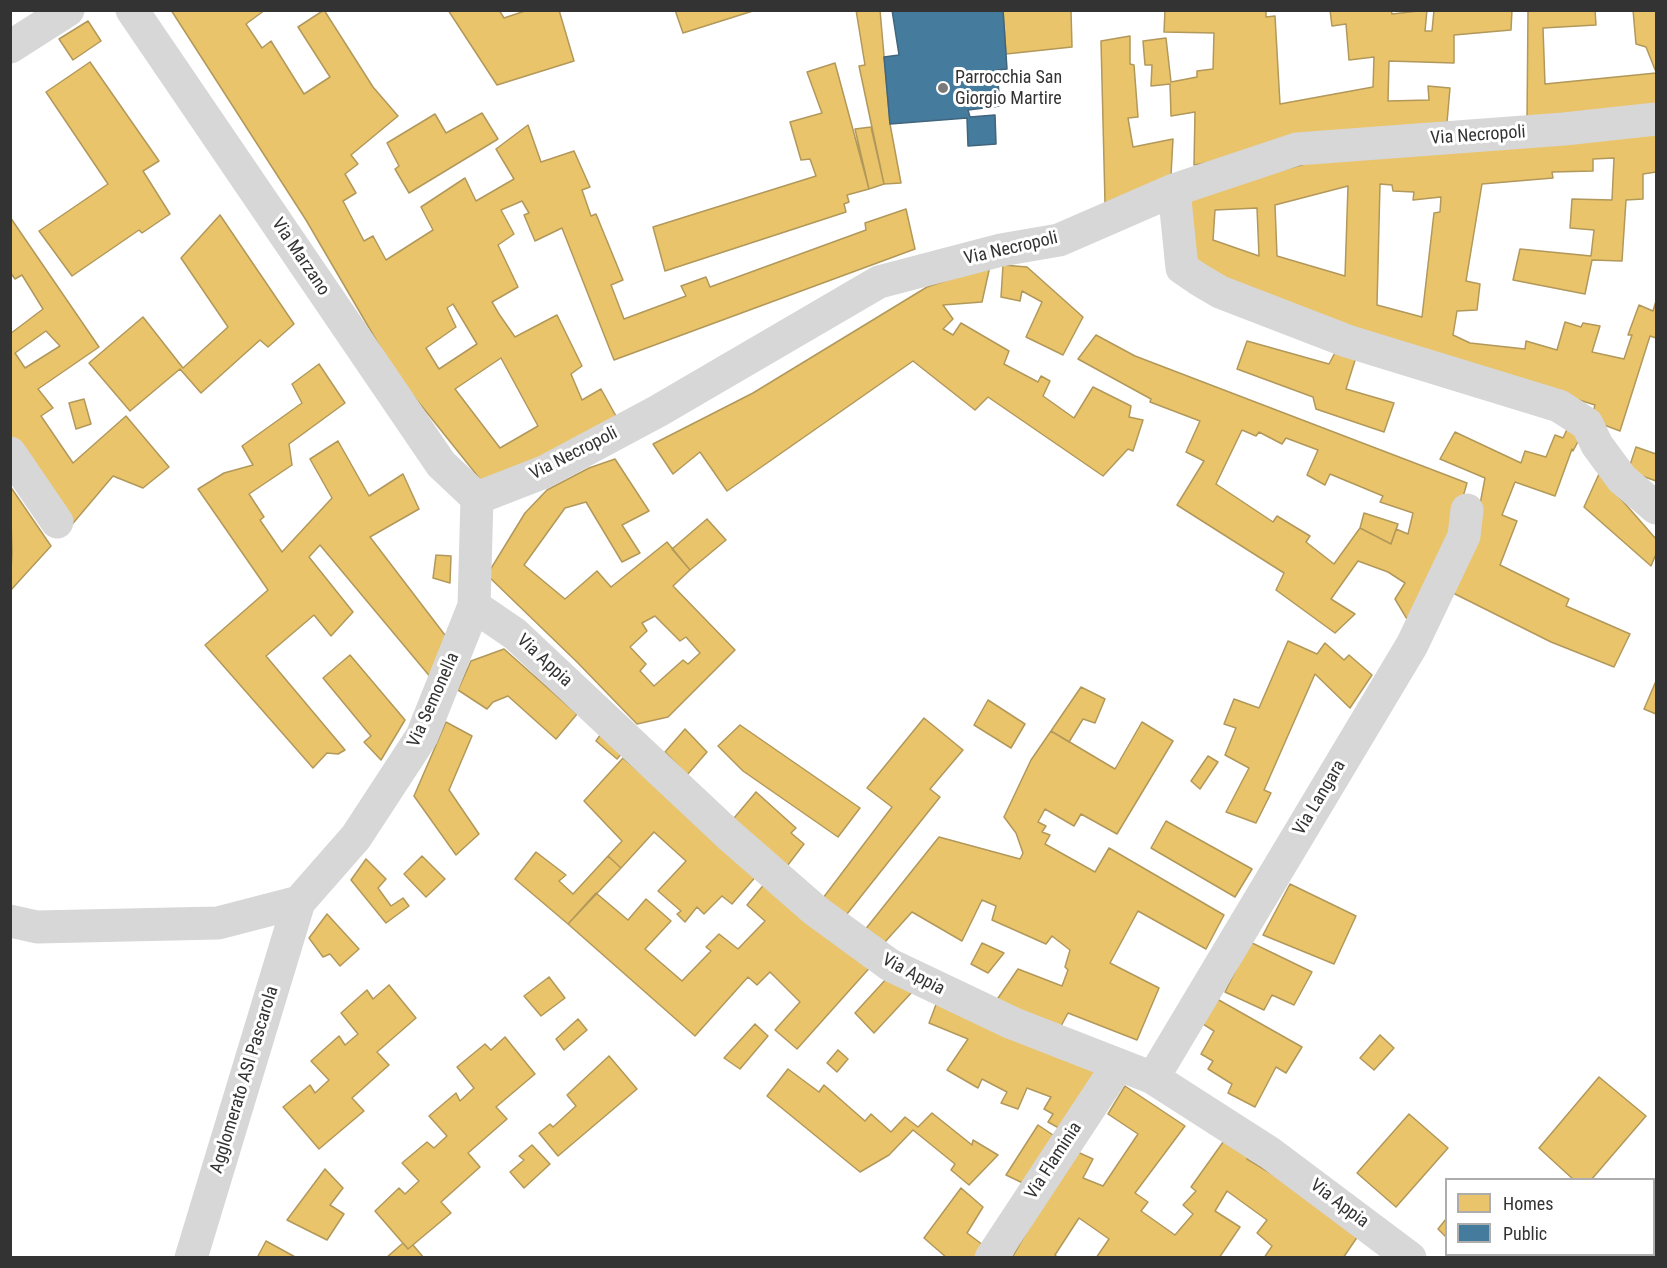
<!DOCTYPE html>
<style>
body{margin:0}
#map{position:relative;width:1667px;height:1268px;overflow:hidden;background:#fff;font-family:"Roboto Condensed",sans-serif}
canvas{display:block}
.frame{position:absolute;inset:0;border:12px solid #333;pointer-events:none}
.legend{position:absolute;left:1445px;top:1178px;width:210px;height:78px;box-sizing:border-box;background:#fff;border:2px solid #adadad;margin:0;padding:8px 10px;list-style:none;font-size:18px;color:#333}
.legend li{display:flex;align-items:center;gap:12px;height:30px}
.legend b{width:30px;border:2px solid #adadad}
</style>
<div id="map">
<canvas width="1667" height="1268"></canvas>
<div class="frame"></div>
<ul class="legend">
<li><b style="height:16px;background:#e9c46a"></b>Homes</li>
<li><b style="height:16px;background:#457b9d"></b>Public</li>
</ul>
</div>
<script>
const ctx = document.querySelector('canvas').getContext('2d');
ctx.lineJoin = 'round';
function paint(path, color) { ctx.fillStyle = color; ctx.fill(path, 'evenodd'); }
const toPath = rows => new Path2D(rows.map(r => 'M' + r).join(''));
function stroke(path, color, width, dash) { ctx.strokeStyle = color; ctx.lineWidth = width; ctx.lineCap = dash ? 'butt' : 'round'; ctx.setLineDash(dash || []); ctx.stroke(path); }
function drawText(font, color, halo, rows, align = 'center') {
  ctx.font = font + ' "Roboto Condensed",sans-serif'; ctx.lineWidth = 6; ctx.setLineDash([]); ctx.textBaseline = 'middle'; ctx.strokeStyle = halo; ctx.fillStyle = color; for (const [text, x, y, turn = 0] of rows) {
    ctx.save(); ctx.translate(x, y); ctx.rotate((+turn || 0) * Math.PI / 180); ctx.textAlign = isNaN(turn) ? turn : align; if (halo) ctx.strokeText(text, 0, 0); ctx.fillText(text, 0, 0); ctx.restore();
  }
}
const homes = toPath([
 [171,10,265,10,246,24,262,48,271,41,304,94,330,77,298,27,324,10,373,87,398,116,351,155,358,164,345,174,356,193,343,201,364,241,373,236,386,260,433,230,421,207,465,178,476,201,514,179,496,149,528,125,541,162,574,151,590,187,582,190,591,216,596,214,623,280,611,285,624,319,686,296,681,286,706,277,710,287,866,230,865,223,906,209,915,249,614,360,562,228,535,241,524,215,529,213,522,201,501,210,514,234,498,245,518,287,492,302,499,314,515,337,557,315,582,366,571,374,582,400,601,389,621,425,488,489,396,374,306,220,171,10],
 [453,304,477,344,439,369,426,348,456,327,447,308,453,304],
 [501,358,538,426,500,448,455,389,501,358],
 [448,10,499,10,504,18,528,10,559,10,574,61,497,85,448,10],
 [675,10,756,10,683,33,675,10],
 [856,10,880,10,890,124,901,183,884,184,859,66,865,65,856,10],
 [1003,10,1071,10,1072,47,1006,54,1003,10],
 [1165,10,1266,10,1266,17,1275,16,1280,104,1373,87,1374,57,1349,60,1346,24,1332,26,1330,10,1391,10,1392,14,1427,10,1425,31,1432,31,1434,10,1512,10,1511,30,1454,35,1454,63,1389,61,1388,101,1429,100,1428,86,1450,88,1447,122,1194,165,1195,112,1171,116,1170,84,1151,86,1152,65,1145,65,1143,41,1166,38,1171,82,1197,77,1197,71,1213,69,1214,33,1164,32,1165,10],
 [1528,10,1595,10,1596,25,1543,28,1545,84,1656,73,1656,106,1527,122,1528,10],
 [1633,10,1656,10,1656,72,1646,47,1636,44,1633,10],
 [88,21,101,41,73,60,59,39,88,21],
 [1130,36,1130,64,1134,65,1138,117,1128,118,1133,147,1173,139,1171,175,1105,203,1101,41,1130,36],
 [90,62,159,161,143,171,170,214,142,233,139,230,72,276,39,231,108,184,46,92,90,62],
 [835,63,869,189,847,195,849,202,844,204,846,212,665,271,653,227,816,176,810,159,801,160,790,122,822,113,807,72,835,63],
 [482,113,498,139,409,193,395,169,399,166,387,143,435,114,446,133,482,113],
 [871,127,884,184,869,189,855,129,871,127],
 [1656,131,1656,172,1643,174,1643,199,1626,200,1622,261,1592,260,1585,294,1513,280,1520,249,1591,256,1594,230,1570,228,1572,199,1612,200,1614,158,1593,159,1593,171,1552,172,1553,178,1482,184,1466,281,1480,284,1477,310,1457,311,1453,335,1470,343,1525,349,1526,341,1557,350,1565,322,1581,327,1583,323,1600,326,1592,352,1624,359,1632,335,1628,335,1639,305,1653,311,1656,301,1656,338,1650,336,1620,431,1591,420,1595,405,1341,325,1192,264,1187,195,1313,162,1656,131],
 [1380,184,1392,185,1393,191,1414,192,1413,200,1441,197,1440,212,1434,213,1422,317,1377,305,1380,184],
 [1348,186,1345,276,1277,256,1275,205,1348,186],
 [1257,208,1259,256,1213,240,1215,210,1257,208],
 [220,215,294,324,268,347,260,340,201,393,180,369,130,411,89,363,143,317,183,368,228,327,181,258,220,215],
 [10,217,99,347,38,389,53,408,41,416,73,463,126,416,169,467,143,488,113,476,69,528,10,439,10,334,43,309,22,275,15,279,10,272,10,217],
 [46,331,60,346,25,368,15,353,46,331],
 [1003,265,1027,267,1083,317,1063,355,1026,337,1042,302,1022,291,1020,301,1001,297,1003,265],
 [990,266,982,302,943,305,953,319,943,329,953,335,961,323,1009,351,1004,364,1038,382,1041,376,1050,381,1043,396,1074,418,1093,387,1131,406,1129,417,1143,420,1133,451,1128,449,1103,476,988,397,975,410,913,361,727,491,700,452,673,474,653,444,753,393,927,287,990,266],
 [1096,335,1135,356,1467,483,1442,570,1407,619,1395,599,1405,583,1388,572,1358,561,1331,599,1355,614,1335,633,1276,590,1284,573,1177,505,1204,461,1186,452,1200,421,1150,402,1151,399,1078,359,1096,335],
 [1242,430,1256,436,1259,432,1282,444,1286,438,1318,450,1307,475,1325,485,1330,474,1383,496,1380,502,1413,513,1408,534,1396,529,1391,544,1360,528,1334,564,1306,542,1310,536,1277,516,1273,522,1216,484,1242,430],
 [1247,341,1329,364,1338,347,1357,354,1346,389,1394,403,1384,432,1316,409,1313,397,1237,369,1247,341],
 [319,364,345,403,289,444,292,465,249,494,264,517,260,520,282,552,332,498,310,459,338,441,369,496,403,474,419,509,370,537,451,643,432,679,320,545,309,557,353,612,331,636,314,615,266,656,345,750,338,754,327,753,313,768,205,645,268,590,198,489,224,473,253,465,242,446,302,403,292,384,319,364],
 [84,399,91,424,76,429,69,403,84,399],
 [1569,425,1583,432,1573,451,1572,449,1555,496,1515,482,1502,515,1517,521,1500,565,1569,599,1566,606,1630,634,1614,667,1551,642,1449,591,1474,536,1485,478,1440,459,1455,432,1521,463,1525,451,1546,457,1555,435,1563,438,1569,425],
 [1636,447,1656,454,1656,481,1628,471,1636,447],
 [615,459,649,511,622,525,640,553,622,562,586,502,565,508,524,565,565,599,597,571,611,587,667,542,690,570,673,586,735,650,668,717,637,724,577,662,487,575,525,513,547,490,589,468,615,459],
 [655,616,680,641,686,637,700,653,688,664,683,660,654,686,640,671,646,664,630,647,647,631,642,623,655,616],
 [1599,474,1656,539,1656,554,1651,566,1584,507,1599,474],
 [10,486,51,546,10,591,12,552,10,486],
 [1364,513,1398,524,1391,544,1360,528,1364,513],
 [707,519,726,540,690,570,672,549,707,519],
 [436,555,451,556,450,583,433,578,436,555],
 [1288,641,1317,654,1325,643,1344,660,1349,655,1372,675,1350,708,1315,674,1264,790,1271,793,1256,823,1226,812,1249,768,1225,755,1236,728,1224,724,1234,699,1259,708,1288,641],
 [504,649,577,714,556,739,508,696,493,702,487,709,458,690,471,661,504,649],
 [350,655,405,720,381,760,364,742,371,736,323,678,350,655],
 [1656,681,1656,714,1644,709,1656,681],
 [1081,687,1105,699,1095,723,1083,719,1069,742,1051,731,1081,687],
 [988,700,1025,724,1011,748,974,725,988,700],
 [924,718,963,750,930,789,940,797,843,919,820,902,892,807,867,788,924,718],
 [446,722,472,736,449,790,479,834,456,855,414,796,446,722],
 [1142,722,1173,741,1117,834,1081,814,1074,826,1045,809,1038,822,1046,826,1042,832,1050,835,1045,844,1095,872,1109,848,1224,915,1206,949,1138,911,1110,963,1159,988,1137,1040,1068,1013,1060,1028,996,1001,1018,969,1062,986,1068,970,1065,967,1070,950,1052,936,1046,944,992,920,996,906,982,900,962,941,912,912,884,943,864,931,939,837,1020,859,1023,853,1016,833,1004,817,1031,760,1051,731,1115,769,1142,722],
 [740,725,860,808,838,837,743,771,718,746,740,725],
 [685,729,707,752,687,775,665,752,685,729],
 [603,731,625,750,617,759,596,741,603,731],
 [1208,756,1218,762,1200,789,1191,781,1208,756],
 [623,758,758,874,732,904,722,896,704,914,697,907,685,922,677,914,681,911,658,891,686,861,654,832,621,868,608,856,622,841,584,801,623,758],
 [756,792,796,828,791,833,804,844,784,870,729,824,756,792],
 [1166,821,1252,869,1235,897,1151,848,1166,821],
 [536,852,566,875,559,881,573,894,608,856,621,868,568,924,515,879,536,852],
 [422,856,445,879,426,897,404,874,422,856],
 [366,859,386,879,378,888,391,906,403,898,409,906,386,923,351,880,366,859],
 [766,882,873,964,797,1049,775,1030,800,1002,770,972,757,985,748,977,695,1036,568,924,596,893,628,920,646,899,671,921,645,949,682,981,711,951,706,947,719,934,738,949,765,921,747,905,766,882],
 [1290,884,1356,916,1334,964,1263,935,1290,884],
 [327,914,359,949,340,966,330,954,323,957,309,938,327,914],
 [1250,942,1312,972,1294,1005,1272,995,1264,1010,1225,992,1250,942],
 [982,943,1004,953,988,973,971,964,982,943],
 [549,977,565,998,541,1016,524,996,549,977],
 [888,977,913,991,874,1033,855,1013,888,977],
 [389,985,416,1018,377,1052,389,1065,352,1098,364,1111,319,1149,283,1107,310,1085,315,1093,329,1080,311,1061,339,1036,345,1045,358,1034,341,1013,367,990,373,999,389,985],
 [1217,999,1302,1047,1286,1073,1276,1067,1255,1107,1228,1093,1232,1084,1208,1069,1213,1061,1201,1054,1214,1031,1203,1024,1217,999],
 [937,1002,1102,1068,1066,1132,1048,1122,1053,1114,1044,1109,1051,1097,1027,1088,1018,1109,1001,1103,1007,1092,982,1079,978,1088,947,1070,968,1039,929,1023,937,1002],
 [578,1019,587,1030,564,1050,556,1039,578,1019],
 [755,1024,768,1036,740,1069,724,1058,755,1024],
 [1380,1035,1394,1048,1374,1070,1360,1058,1380,1035],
 [505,1037,535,1074,496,1107,507,1119,468,1153,480,1167,441,1202,451,1213,408,1249,375,1211,399,1188,405,1194,419,1181,402,1163,427,1142,434,1148,447,1136,429,1116,456,1093,460,1101,474,1088,457,1067,485,1044,491,1050,505,1037],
 [838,1050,848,1059,837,1072,827,1063,838,1050],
 [609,1056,637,1089,558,1156,539,1133,550,1124,553,1127,576,1106,567,1095,609,1056],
 [788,1069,819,1092,824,1085,865,1121,871,1114,891,1132,905,1117,918,1127,932,1113,972,1145,973,1140,998,1155,969,1185,951,1170,955,1164,913,1130,889,1155,860,1172,767,1096,788,1069],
 [1599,1077,1646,1116,1591,1180,1574,1180,1539,1148,1599,1077],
 [1125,1086,1185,1126,1135,1193,1148,1202,1141,1211,1175,1235,1193,1214,1183,1205,1196,1191,1191,1187,1226,1138,1250,1156,1247,1159,1277,1177,1358,1236,1343,1258,1264,1258,1272,1246,1257,1233,1267,1220,1227,1191,1215,1211,1240,1227,1219,1258,1096,1258,1109,1239,1079,1218,1055,1255,1058,1258,1012,1258,1073,1150,1093,1159,1083,1178,1103,1186,1138,1134,1108,1114,1125,1086],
 [1409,1114,1448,1148,1396,1207,1357,1173,1409,1114],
 [1038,1125,1059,1139,1029,1186,1006,1175,1038,1125],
 [532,1145,550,1164,524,1188,510,1172,524,1160,519,1156,532,1145],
 [325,1169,343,1188,330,1205,344,1214,327,1240,287,1220,325,1169],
 [961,1188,983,1207,967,1233,987,1248,982,1258,947,1258,924,1238,961,1188],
 [1446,1219,1446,1237,1438,1229,1446,1219],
 [266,1241,297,1258,257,1258,266,1241],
 [403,1243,408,1249,413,1245,424,1258,386,1258,403,1243],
 [1468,1254,1571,1254,1574,1258,1471,1258,1468,1254]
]);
const public = toPath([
 [892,10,1003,10,1007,69,997,70,1000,106,968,110,970,117,995,115,996,144,968,146,967,118,890,124,884,57,899,55,892,10]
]);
const minor = toPath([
 [132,10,441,464,477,498],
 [10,47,68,10],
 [1174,190,1182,268,1198,279,1220,292,1347,341,1559,406,1587,424,1597,445,1622,479,1656,508],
 [10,453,57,522],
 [477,498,544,472,658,411,879,282,1001,250,1059,240,1174,190,1297,149,1564,129,1656,119],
 [474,606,515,634,729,835,816,911,890,965,1012,1023,1153,1078,1270,1153,1410,1258],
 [10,921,37,927,218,923,299,902],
 [1153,1078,1412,645,1464,536,1467,510],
 [191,1258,299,902,356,837,422,736,474,606,477,498],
 [991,1258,1118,1065]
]);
const markers = [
 [943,88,6,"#7a7a7a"]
];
const poiNames = [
 ["Parrocchia San",955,78],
 ["Giorgio Martire",955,99]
];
const streetNames = [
 ["Via Necropoli",1478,136,-4],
 ["Via Necropoli",1011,249,-13],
 ["Via Marzano",300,257,56],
 ["Via Necropoli",574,454,-27],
 ["Via Appia",544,661,43],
 ["Via Semonella",434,700,-66],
 ["Via Langara",1320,798,-59],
 ["Via Appia",913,975,28],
 ["Agglomerato ASI Pascarola",245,1080,-73],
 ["Via Flaminia",1054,1161,-57],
 ["Via Appia",1339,1204,37]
];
paint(homes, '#e9c46a');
stroke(homes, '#b2985a', 1.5);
paint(public, '#457b9d');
stroke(public, '#40657d', 1.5);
stroke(minor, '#d7d7d7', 33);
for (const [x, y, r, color] of markers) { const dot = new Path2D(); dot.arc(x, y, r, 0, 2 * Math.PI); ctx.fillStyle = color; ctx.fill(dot); stroke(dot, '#fff', 2); }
drawText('18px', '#333', '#fff', poiNames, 'left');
drawText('18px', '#333', '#fff', streetNames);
</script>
